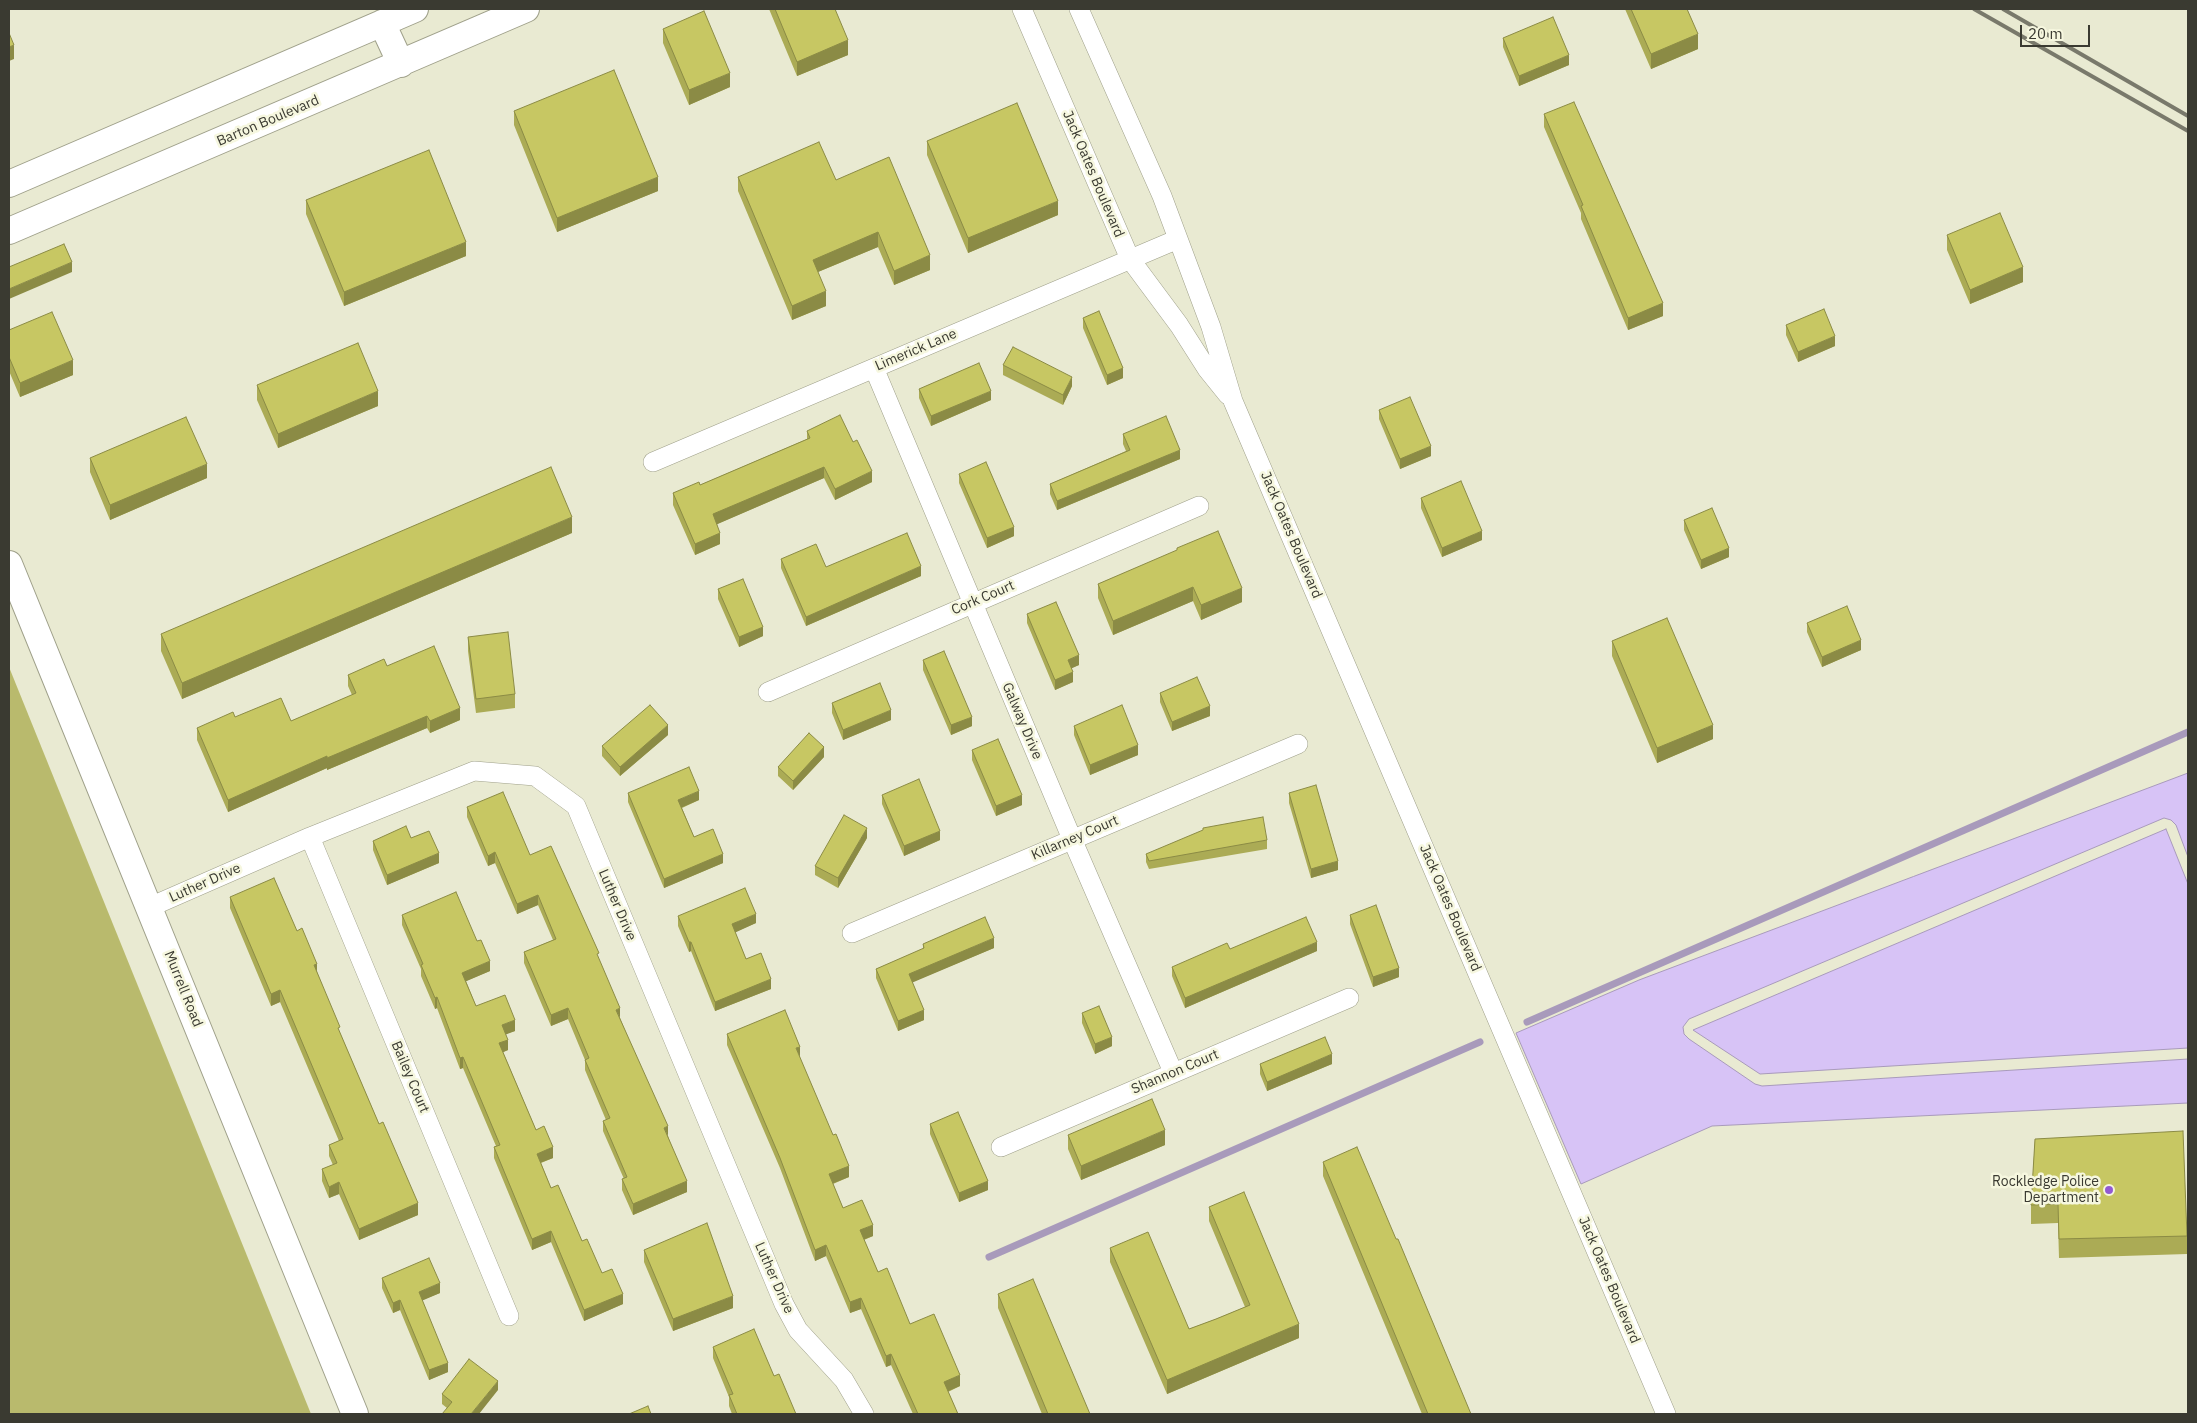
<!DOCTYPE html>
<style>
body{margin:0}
#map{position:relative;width:2197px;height:1423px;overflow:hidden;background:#e9ead2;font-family:"IBM Plex Sans",sans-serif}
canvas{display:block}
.frame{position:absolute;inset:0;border:10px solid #3a3a31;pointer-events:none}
.scale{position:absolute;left:2020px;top:25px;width:70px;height:22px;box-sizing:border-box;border:2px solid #3a3a31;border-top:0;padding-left:6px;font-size:15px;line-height:18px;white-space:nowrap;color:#3a3a31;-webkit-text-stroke:4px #f6f7df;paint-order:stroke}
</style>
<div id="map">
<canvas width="2197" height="1423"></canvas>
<div class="frame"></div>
<div class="scale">20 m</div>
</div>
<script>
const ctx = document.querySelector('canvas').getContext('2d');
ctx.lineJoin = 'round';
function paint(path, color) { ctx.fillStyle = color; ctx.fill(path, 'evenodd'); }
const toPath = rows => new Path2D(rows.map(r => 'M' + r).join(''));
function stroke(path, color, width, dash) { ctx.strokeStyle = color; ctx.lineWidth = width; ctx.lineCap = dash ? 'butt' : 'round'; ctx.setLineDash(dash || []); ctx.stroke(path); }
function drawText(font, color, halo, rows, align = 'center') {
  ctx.font = font + ' "IBM Plex Sans",sans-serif'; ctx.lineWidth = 5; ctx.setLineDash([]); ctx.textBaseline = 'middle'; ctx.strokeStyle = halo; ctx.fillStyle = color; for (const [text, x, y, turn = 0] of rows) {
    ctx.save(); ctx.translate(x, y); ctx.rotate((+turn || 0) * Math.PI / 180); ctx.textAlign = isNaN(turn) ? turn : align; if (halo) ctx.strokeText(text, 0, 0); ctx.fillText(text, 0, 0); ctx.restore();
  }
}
const green = toPath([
 [9,667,311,1414,9,1414]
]);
const water = toPath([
 [2188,773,2188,857,2176,825,2171,820,2164,818,1689,1019,1683,1027,1684,1034,1689,1039,1755,1084,1762,1086,2188,1059,2188,1103,1712,1126,1581,1184,1516,1033,1639,980,2188,773],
 [2166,829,2188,884,2188,1048,1760,1074,1693,1030,2166,829]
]);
const stream = toPath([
 [1527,1022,2188,732],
 [989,1257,1480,1042]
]);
const street = toPath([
 [1022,9,1130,259,1179,325,1207,369,1228,395],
 [1079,9,1162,196,1211,327,1233,401,1666,1414],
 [874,368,1072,839,1173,1072],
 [653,462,1178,239],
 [768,692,1199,506],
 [310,837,509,1316],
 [150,907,310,837,474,771,535,776,576,806,784,1304,798,1330,844,1380,864,1414],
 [852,933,1298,744],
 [1001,1147,1349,998]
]);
const secondary = toPath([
 [382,23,401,64],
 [9,184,415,9],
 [9,231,526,9],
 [9,564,355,1414]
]);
const rail = toPath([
 [1974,9,2188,131],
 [2003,9,2188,116]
]);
const wall = toPath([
 [769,9,835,9,848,55,797,76],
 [1625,9,1687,9,1698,49,1651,69],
 [663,29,730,87,689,105,663,43],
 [1503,38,1569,65,1519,86,1503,47],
 [514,111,658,191,557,232,514,125],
 [1544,114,1663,316,1628,330,1581,219,1581,213,1544,127],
 [927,141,1058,215,968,253,927,155],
 [738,177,836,180,930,270,894,285,878,247,818,272,826,306,792,320,738,191],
 [306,200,466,256,344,306,306,214],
 [1947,235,2023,282,1970,304,1947,250],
 [1083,318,1123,378,1107,385,1083,328],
 [1786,325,1835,346,1798,362,1786,335],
 [9,330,73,375,20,397,9,371],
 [1003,365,1072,386,1063,405,1003,375],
 [257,385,378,406,278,448,257,400],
 [919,389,991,400,931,426,919,398],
 [1379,410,1431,456,1400,469,1379,419],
 [807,431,872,482,835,500,824,478,717,524,720,544,695,555,673,505,673,493,700,485,807,439],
 [1123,434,1180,459,1057,510,1050,494,1050,484,1126,451,1123,444],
 [90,458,207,478,110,520,90,472],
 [959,474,1014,536,987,548,959,483],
 [1421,498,1482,540,1442,557,1421,508],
 [1684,520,1729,557,1701,569,1684,530],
 [572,533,182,699,161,651,161,634],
 [1177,548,1242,602,1201,620,1193,601,1113,635,1098,598,1098,584,1177,551],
 [781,559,826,567,921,576,806,626,781,568],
 [718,589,763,636,739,647,718,599],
 [1027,614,1079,665,1071,668,1073,682,1055,690,1027,623],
 [1807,623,1861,650,1822,667,1807,632],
 [468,637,515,694,515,708,476,713,468,651],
 [1612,641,1713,739,1657,763,1612,656],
 [923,660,972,726,951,735,923,670],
 [387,666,460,720,430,733,427,728,327,770,327,768,228,812,197,740,197,728,235,717,291,721,352,695,348,686,348,675],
 [1160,693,1210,716,1172,731,1160,702],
 [832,703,891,720,843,740,832,713],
 [1074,726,1138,755,1090,775,1074,735],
 [668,735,620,776,602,756,602,746],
 [972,750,1022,805,996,816,972,760],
 [824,757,793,790,778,776,778,767],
 [628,793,699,800,682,808,694,837,723,863,664,888,628,802],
 [1289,793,1338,870,1311,878,1289,803],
 [882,795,940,840,904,856,882,804],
 [467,807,530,855,599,960,620,1018,668,1136,687,1192,633,1215,622,1190,622,1179,624,1179,603,1131,603,1121,606,1120,585,1070,585,1060,568,1019,551,1026,524,963,524,952,553,940,538,905,517,914,495,863,488,866,467,817],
 [411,838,439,863,387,885,373,850,373,841],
 [867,838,838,888,815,875,815,866],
 [1267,840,1267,849,1149,869,1146,862,1146,854],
 [230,897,297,931,317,972,340,1033,418,1215,359,1240,339,1194,329,1198,322,1181,322,1169,333,1165,329,1156,329,1145,339,1141,280,1002,271,1006,230,908],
 [402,915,490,971,466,981,476,1006,515,1031,505,1034,508,1050,503,1052,536,1130,553,1158,541,1163,551,1188,582,1241,602,1273,623,1304,584,1321,551,1242,532,1250,494,1158,494,1147,496,1146,463,1068,460,1069,437,1008,435,1009,421,976,421,969,402,925],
 [1350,915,1399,977,1373,987,1350,924],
 [678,916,756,923,735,932,746,959,771,989,715,1011,691,951,689,952,678,926],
 [923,944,994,948,912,982,924,1020,898,1031,876,978,876,969,923,949],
 [1317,951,1185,1008,1172,976,1172,967],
 [1082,1013,1112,1046,1095,1054,1082,1023],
 [727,1034,800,1058,849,1177,833,1184,843,1208,873,1236,864,1240,878,1272,910,1324,960,1386,948,1392,958,1414,913,1414,891,1365,886,1367,861,1309,850,1313,826,1256,815,1261,780,1168,727,1045],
 [1260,1064,1332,1064,1267,1091,1260,1074],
 [930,1124,988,1190,959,1202,930,1134],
 [1068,1135,1165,1145,1081,1180,1068,1149],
 [2035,1139,2187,1236,2187,1254,2059,1258,2058,1223,2031,1224,2031,1205],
 [1323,1162,1471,1414,1422,1414,1323,1176],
 [1209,1207,1299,1338,1167,1394,1110,1262,1110,1248,1189,1329,1216,1319,1245,1307,1209,1221],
 [644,1250,733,1308,673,1331,644,1262],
 [382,1278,440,1293,422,1300,448,1372,429,1380,400,1310,393,1313,382,1288],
 [998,1294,1090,1414,1042,1414,998,1308],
 [713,1347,774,1376,796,1414,732,1414,729,1406,729,1397,713,1358],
 [498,1390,447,1408,442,1404,442,1394]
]);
const shadedWall = toPath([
 [1698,34,1698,49,1651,69,1651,54],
 [848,40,848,55,797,76,797,62],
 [14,45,14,59,9,61,9,47],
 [1569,55,1569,65,1519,86,1519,76],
 [730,73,730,87,689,105,689,90],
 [658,177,658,191,557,232,557,218],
 [1058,201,1058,215,968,253,968,238],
 [878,232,878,247,813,274,813,260],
 [466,242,466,256,344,306,344,292],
 [930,255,930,270,894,285,894,271],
 [72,262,72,272,9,299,9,289],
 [2023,267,2023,282,1970,304,1970,290],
 [826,291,826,306,792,320,792,306],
 [1663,303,1663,316,1628,330,1628,318],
 [1835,336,1835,346,1798,362,1798,352],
 [73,360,73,375,20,397,20,383],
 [1123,368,1123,378,1107,385,1107,375],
 [1072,377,1072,386,1063,405,1063,395],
 [378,391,378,406,278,448,278,434],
 [991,391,991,400,931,426,931,416],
 [1431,446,1431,456,1400,469,1400,459],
 [1180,450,1180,459,1057,510,1057,501],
 [207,464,207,478,110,520,110,505],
 [824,467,824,478,713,526,713,514],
 [872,471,872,482,835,500,835,489],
 [572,517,572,533,182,699,182,683],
 [1014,527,1014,536,987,548,987,538],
 [1482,531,1482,540,1442,557,1442,548],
 [720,533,720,544,695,555,695,544],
 [1729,548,1729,557,1701,569,1701,560],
 [921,566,921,576,806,626,806,617],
 [1193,587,1193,601,1113,635,1113,621],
 [1242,588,1242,602,1201,620,1201,605],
 [763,627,763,636,739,647,739,637],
 [1861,640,1861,650,1822,667,1822,657],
 [1079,655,1079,665,1068,670,1068,660],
 [1073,672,1073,682,1055,690,1055,680],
 [1210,706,1210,716,1172,731,1172,722],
 [460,708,460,720,430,733,430,721],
 [891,710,891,720,843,740,843,730],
 [427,716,427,728,327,770,327,758],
 [972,717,972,726,951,735,951,725],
 [668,725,668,735,620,776,620,767],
 [1713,725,1713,739,1657,763,1657,748],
 [1138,745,1138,755,1090,775,1090,765],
 [824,747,824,757,793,790,793,781],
 [327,756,327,768,228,812,228,800],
 [699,791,699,800,678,809,678,800],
 [1022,795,1022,805,996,816,996,806],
 [867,828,867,838,838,888,838,878],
 [940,831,940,840,904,856,904,846],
 [495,852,495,863,488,866,488,856],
 [439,853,439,863,387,885,387,875],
 [723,854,723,863,664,888,664,879],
 [1338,861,1338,870,1311,878,1311,869],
 [538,895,538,905,517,914,517,904],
 [756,914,756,923,732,934,732,924],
 [994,938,994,948,909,984,909,974],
 [689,942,691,942,691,951,689,952],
 [1317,942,1317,951,1185,1008,1185,998],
 [490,961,490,971,462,983,462,973],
 [317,964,317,975,314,965],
 [1399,968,1399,977,1373,987,1373,977],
 [771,979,771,989,715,1011,715,1002],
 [280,990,280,1002,271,1006,271,994],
 [437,997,437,1008,435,1009,435,998],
 [568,1008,568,1019,551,1026,551,1015],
 [620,1008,620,1018,616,1010],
 [924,1010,924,1020,898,1031,898,1021],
 [515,1020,515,1031,502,1036,502,1025],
 [1112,1037,1112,1046,1095,1054,1095,1044],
 [508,1040,508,1050,499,1054,499,1043],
 [800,1047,800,1058,796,1048],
 [1332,1054,1332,1064,1267,1091,1267,1082],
 [463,1057,463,1068,460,1069,460,1058],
 [668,1126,668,1136,664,1128],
 [1165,1130,1165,1145,1081,1180,1081,1166],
 [553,1147,553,1158,537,1164,537,1154],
 [849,1166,849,1177,829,1185,829,1174],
 [687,1181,687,1192,633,1215,633,1204],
 [988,1181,988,1190,959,1202,959,1193],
 [339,1182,339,1194,329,1198,329,1187],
 [418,1203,418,1215,359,1240,359,1229],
 [873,1225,873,1236,860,1241,860,1230],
 [551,1231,551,1242,532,1250,532,1239],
 [826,1245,826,1256,815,1261,815,1250],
 [440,1283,440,1293,419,1302,419,1292],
 [623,1294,623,1304,584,1321,584,1310],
 [733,1296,733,1308,673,1331,673,1319],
 [861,1298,861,1309,850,1313,850,1302],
 [400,1300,400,1310,393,1313,393,1303],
 [1299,1324,1299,1338,1167,1394,1167,1380],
 [891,1354,891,1365,886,1367,886,1356],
 [448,1363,448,1372,429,1380,429,1370],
 [960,1375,960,1386,944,1393,944,1382],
 [498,1381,498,1390,479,1414,471,1414]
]);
const building = toPath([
 [775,9,835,9,848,40,797,62,775,9],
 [1631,9,1687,9,1698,34,1651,54,1631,9],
 [704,11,730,73,689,90,663,29,704,11],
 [1553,17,1569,55,1519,76,1503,38,1553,17],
 [9,33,14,45,9,47,9,33],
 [614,70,658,177,557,218,514,111,614,70],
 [1574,102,1663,303,1628,318,1581,206,1583,205,1544,114,1574,102],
 [1017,103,1058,201,968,238,927,141,1017,103],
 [819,142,836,180,889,157,930,255,894,271,878,232,813,260,826,291,792,306,738,177,819,142],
 [429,150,466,242,344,292,306,200,429,150],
 [2000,213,2023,267,1970,290,1947,235,2000,213],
 [64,244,72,262,9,289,9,267,64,244],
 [1824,309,1835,336,1798,352,1786,325,1824,309],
 [1099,311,1123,368,1107,375,1083,318,1099,311],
 [52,312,73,360,20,383,9,357,9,330,52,312],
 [358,343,378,391,278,434,257,385,358,343],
 [1013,347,1072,377,1063,395,1003,365,1013,347],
 [979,363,991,391,931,416,919,389,979,363],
 [1410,397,1431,446,1400,459,1379,410,1410,397],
 [840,415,853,442,857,440,872,471,835,489,824,467,713,514,720,533,695,544,673,493,699,482,700,485,810,438,807,431,840,415],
 [1166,416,1180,450,1057,501,1050,484,1130,450,1123,434,1166,416],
 [186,417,207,464,110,505,90,458,186,417],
 [986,462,1014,527,987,538,959,474,986,462],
 [551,467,572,517,182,683,161,634,551,467],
 [1461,481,1482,531,1442,548,1421,498,1461,481],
 [1712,508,1729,548,1701,560,1684,520,1712,508],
 [1218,531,1242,588,1201,605,1193,587,1113,621,1098,584,1177,550,1177,548,1218,531],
 [907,533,921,566,806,617,781,559,816,544,826,567,907,533],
 [743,579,763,627,739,637,718,589,743,579],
 [1056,602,1079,655,1068,660,1073,672,1055,680,1027,614,1056,602],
 [1847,606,1861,640,1822,657,1807,623,1847,606],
 [1667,618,1713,725,1657,748,1612,641,1667,618],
 [508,632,515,694,476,699,468,637,508,632],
 [434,646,460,708,430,721,427,716,327,758,327,756,228,800,197,728,233,712,235,717,281,698,291,721,356,693,348,675,384,659,387,666,434,646],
 [944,651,972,717,951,725,923,660,944,651],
 [1197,677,1210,706,1172,722,1160,693,1197,677],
 [880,683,891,710,843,730,832,703,880,683],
 [650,705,668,725,620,767,602,746,650,705],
 [1122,705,1138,745,1090,765,1074,726,1122,705],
 [809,733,824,747,793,781,778,767,809,733],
 [998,739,1022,795,996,806,972,750,998,739],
 [689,767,699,791,678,800,694,837,713,829,723,854,664,879,628,793,689,767],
 [919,779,940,831,904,846,882,795,919,779],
 [1316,785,1338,861,1311,869,1289,793,1316,785],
 [503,792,530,855,551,846,599,953,597,954,620,1008,616,1010,668,1126,664,1128,687,1181,633,1204,622,1179,627,1177,603,1121,610,1118,585,1060,589,1058,568,1008,551,1015,524,952,556,939,538,895,517,904,495,852,488,856,467,807,503,792],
 [844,815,867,828,838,878,815,866,844,815],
 [1263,817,1267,840,1149,861,1146,854,1203,830,1203,828,1263,817],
 [406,826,411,838,429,831,439,853,387,875,373,841,406,826],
 [274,878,297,931,302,928,317,964,314,965,340,1027,338,1028,379,1124,383,1122,418,1203,359,1229,339,1182,329,1187,322,1169,337,1163,329,1145,343,1139,280,990,271,994,230,897,274,878],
 [745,888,756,914,732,924,746,959,761,953,771,979,715,1002,691,942,689,942,678,916,745,888],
 [456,892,477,941,481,940,490,961,462,973,476,1006,505,995,515,1020,502,1025,508,1040,499,1043,536,1130,544,1126,553,1147,537,1154,551,1188,558,1185,582,1241,587,1239,602,1273,612,1269,623,1294,584,1310,551,1231,532,1239,494,1147,500,1145,463,1057,460,1058,437,997,435,998,421,965,423,964,402,915,456,892],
 [1376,905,1399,968,1373,977,1350,915,1376,905],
 [985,917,994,938,909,974,924,1010,898,1021,876,969,924,948,923,944,985,917],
 [1306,917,1317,942,1185,998,1172,967,1227,943,1230,949,1306,917],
 [1099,1006,1112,1037,1095,1044,1082,1013,1099,1006],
 [785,1010,800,1047,796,1048,833,1135,836,1134,849,1166,829,1174,843,1208,862,1200,873,1225,860,1230,878,1272,887,1268,910,1324,934,1314,960,1375,944,1382,958,1414,918,1414,891,1354,886,1356,861,1298,850,1302,826,1245,815,1250,780,1158,727,1034,785,1010],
 [1325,1037,1332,1054,1267,1082,1260,1064,1325,1037],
 [1152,1099,1165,1130,1081,1166,1068,1135,1152,1099],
 [958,1112,988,1181,959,1193,930,1124,958,1112],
 [2183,1131,2187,1236,2059,1239,2058,1204,2031,1205,2035,1139,2183,1131],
 [1357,1147,1396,1239,1398,1239,1471,1414,1428,1414,1323,1162,1357,1147],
 [1244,1192,1299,1324,1167,1380,1110,1248,1148,1232,1189,1329,1216,1319,1250,1305,1209,1207,1244,1192],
 [707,1223,733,1296,673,1319,644,1250,707,1223],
 [429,1258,440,1283,419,1292,448,1363,429,1370,400,1300,393,1303,382,1278,429,1258],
 [1033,1279,1090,1414,1048,1414,998,1294,1033,1279],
 [754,1329,774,1376,779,1374,796,1414,737,1414,729,1395,733,1394,713,1347,754,1329],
 [469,1359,498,1381,471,1414,442,1414,452,1402,442,1394,469,1359],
 [648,1406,651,1414,629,1414,648,1406]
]);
const markers = [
 [2109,1190,5,"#925ad2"]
];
const streetNames = [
 ["Barton Boulevard",268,121,-23],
 ["Jack Oates Boulevard",1093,174,67],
 ["Limerick Lane",916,350,-23],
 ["Jack Oates Boulevard",1291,535,67],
 ["Cork Court",983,598,-23],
 ["Galway Drive",1022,721,67],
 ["Killarney Court",1075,838,-23],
 ["Luther Drive",205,883,-24],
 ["Luther Drive",617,905,67],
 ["Jack Oates Boulevard",1450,908,67],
 ["Murrell Road",183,989,68],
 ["Shannon Court",1175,1072,-23],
 ["Bailey Court",410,1077,67],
 ["Luther Drive",774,1278,66],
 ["Jack Oates Boulevard",1609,1280,67]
];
const poiNames = [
 ["Rockledge Police",2099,1182],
 ["Department",2099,1198]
];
paint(green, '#b9ba6d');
paint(water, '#d7c3f6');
stroke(water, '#a89abb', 1);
stroke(stream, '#a89abb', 7);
stroke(street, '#9fa08a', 20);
stroke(secondary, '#9fa08a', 28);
stroke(street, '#fff', 19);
stroke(secondary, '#fff', 26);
stroke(rail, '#79796b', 4);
paint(wall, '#abab55');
paint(shadedWall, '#8b8b45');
paint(building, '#c7c763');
stroke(building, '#8b8b45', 1);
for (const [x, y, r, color] of markers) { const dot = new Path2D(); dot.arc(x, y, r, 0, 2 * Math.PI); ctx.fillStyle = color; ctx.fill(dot); stroke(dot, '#f6f7df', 2); }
drawText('14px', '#3a3a31', '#f6f7df', streetNames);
drawText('14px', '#3a3a31', '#f6f7df', poiNames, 'right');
</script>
